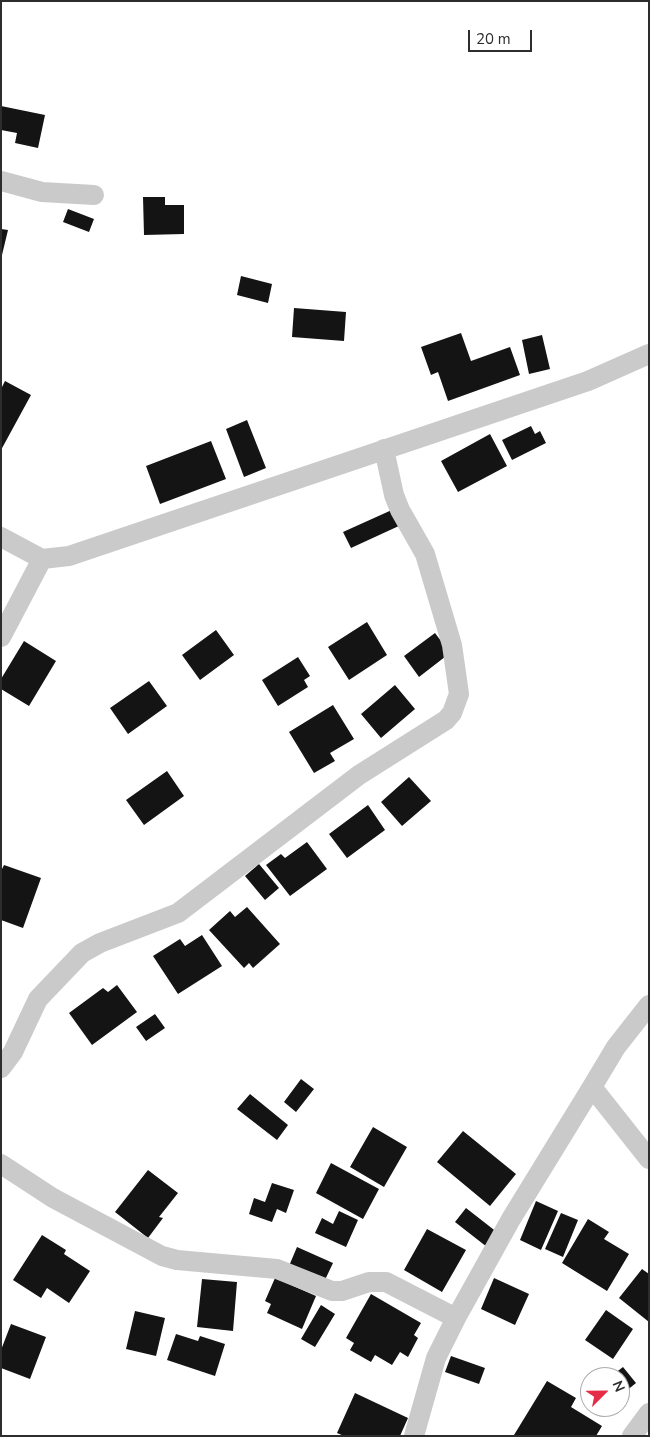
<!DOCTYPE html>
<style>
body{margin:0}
#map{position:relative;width:650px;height:1437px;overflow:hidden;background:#fff;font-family:"Nunito Sans",sans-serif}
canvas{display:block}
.frame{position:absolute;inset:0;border:2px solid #2d2d2d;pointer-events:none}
.north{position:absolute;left:580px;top:1367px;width:50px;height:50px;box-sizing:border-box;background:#fff;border:1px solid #ababab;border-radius:50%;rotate:67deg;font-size:14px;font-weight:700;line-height:20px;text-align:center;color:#2d2d2d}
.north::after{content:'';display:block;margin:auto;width:18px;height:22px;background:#e52d47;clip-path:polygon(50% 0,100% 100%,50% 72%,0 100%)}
.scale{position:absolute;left:468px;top:30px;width:64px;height:22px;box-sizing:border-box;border:2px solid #2d2d2d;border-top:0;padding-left:6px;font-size:15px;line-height:18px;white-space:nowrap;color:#2d2d2d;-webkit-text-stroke:4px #fff;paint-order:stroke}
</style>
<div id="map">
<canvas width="650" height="1437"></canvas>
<div class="frame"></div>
<div class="north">N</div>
<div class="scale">20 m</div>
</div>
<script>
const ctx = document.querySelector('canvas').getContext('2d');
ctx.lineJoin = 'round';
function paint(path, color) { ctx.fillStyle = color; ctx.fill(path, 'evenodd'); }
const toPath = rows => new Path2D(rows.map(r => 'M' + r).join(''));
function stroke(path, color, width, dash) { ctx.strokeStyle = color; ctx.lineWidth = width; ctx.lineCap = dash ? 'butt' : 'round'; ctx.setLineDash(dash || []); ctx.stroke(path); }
const building = toPath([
 [1,106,45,115,38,148,15,143,17,133,1,130],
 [143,197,165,197,165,205,184,205,184,234,144,235],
 [68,209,94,219,89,232,63,222],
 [1,229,8,230,2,255,1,255],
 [241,276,272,284,268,303,237,295],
 [294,308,346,312,344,341,292,337],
 [461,333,471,361,510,347,520,375,448,401,438,372,431,375,421,347],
 [542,335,550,369,529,374,522,340],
 [5,381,31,395,1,450,1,389],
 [247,420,266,468,244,477,226,429],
 [531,426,535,434,540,431,546,443,512,460,502,440],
 [490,434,507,466,458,492,441,461],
 [211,441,226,479,160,504,146,466],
 [394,509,401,525,351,548,343,532],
 [367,622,387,655,349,680,328,647],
 [216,630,234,655,200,680,182,655],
 [435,633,450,653,419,677,404,656],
 [24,641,56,661,29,706,1,689,1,679],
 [298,657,310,676,304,680,308,687,278,706,262,680],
 [149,681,167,706,128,734,110,708],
 [395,685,415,709,381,738,361,714],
 [333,705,354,739,330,753,335,761,314,773,289,732],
 [167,771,184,796,144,825,126,800],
 [409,777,431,801,402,826,381,802],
 [368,805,385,830,347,858,329,834],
 [307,842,327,869,290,896,266,865,281,854,285,858],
 [259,864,279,888,265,900,245,876],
 [4,865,41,878,23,928,1,920,1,871],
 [247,907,280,944,253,968,249,963,244,968,209,930,230,911,235,917],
 [202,935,222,966,178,994,153,956,180,939,185,946],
 [117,985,137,1012,92,1045,69,1013,103,988,108,992],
 [155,1014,165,1028,146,1041,136,1027],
 [301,1079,314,1089,296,1112,284,1102],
 [250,1094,288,1125,277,1140,237,1109],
 [373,1127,407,1147,384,1187,350,1167],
 [463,1131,516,1174,490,1206,437,1162],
 [331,1163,379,1189,363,1219,316,1193],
 [148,1170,178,1193,159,1217,163,1218,148,1238,115,1212],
 [272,1183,294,1190,286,1213,277,1209,272,1222,249,1214,254,1198,265,1202],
 [536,1201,558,1211,541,1250,520,1240],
 [466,1208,498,1233,487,1247,455,1222],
 [339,1211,358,1220,346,1247,315,1233,322,1218,333,1224],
 [561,1213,578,1220,563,1257,545,1249],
 [588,1219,609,1232,604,1239,629,1254,607,1291,562,1263],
 [427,1229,466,1250,442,1292,404,1270],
 [42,1235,66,1250,64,1254,90,1271,69,1303,47,1288,41,1298,13,1280],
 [297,1247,333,1263,324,1282,289,1266],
 [642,1269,649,1274,649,1322,619,1298],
 [275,1278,316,1296,302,1329,267,1313,271,1304,265,1301],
 [494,1278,529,1294,515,1325,481,1309],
 [202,1279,237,1282,233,1331,197,1327],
 [371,1294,421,1323,414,1335,418,1338,408,1357,400,1352,392,1365,375,1355,371,1362,350,1350,354,1343,346,1338],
 [321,1305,335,1314,315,1347,301,1339],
 [606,1310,633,1329,613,1359,585,1340],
 [135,1311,165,1318,156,1356,126,1349],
 [11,1324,46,1337,30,1379,1,1368,1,1350],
 [176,1334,198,1341,200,1336,225,1344,215,1376,167,1360],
 [451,1356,485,1368,479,1384,445,1372],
 [623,1367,636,1383,620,1396,620,1377,610,1377],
 [547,1381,576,1398,571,1407,602,1426,596,1436,514,1435],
 [355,1393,408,1418,400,1436,344,1436,337,1433]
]);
const street = toPath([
 [1,181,42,192,94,195],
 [1,537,42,559,69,556,588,381,649,354],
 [1,637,42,559],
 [1,1068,13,1052,38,999,82,953,100,943,178,913,359,775,446,720,452,713,459,694,452,645,425,554,400,510,394,495,384,449],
 [592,1087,649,1159],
 [1,1164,53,1198,162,1256,177,1260,277,1269,332,1291,342,1291,369,1282,386,1282,456,1318],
 [414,1436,436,1358,456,1318,511,1219,592,1087,616,1047,649,1005],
 [632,1436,649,1413]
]);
paint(building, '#141414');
stroke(street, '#cacaca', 20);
</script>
